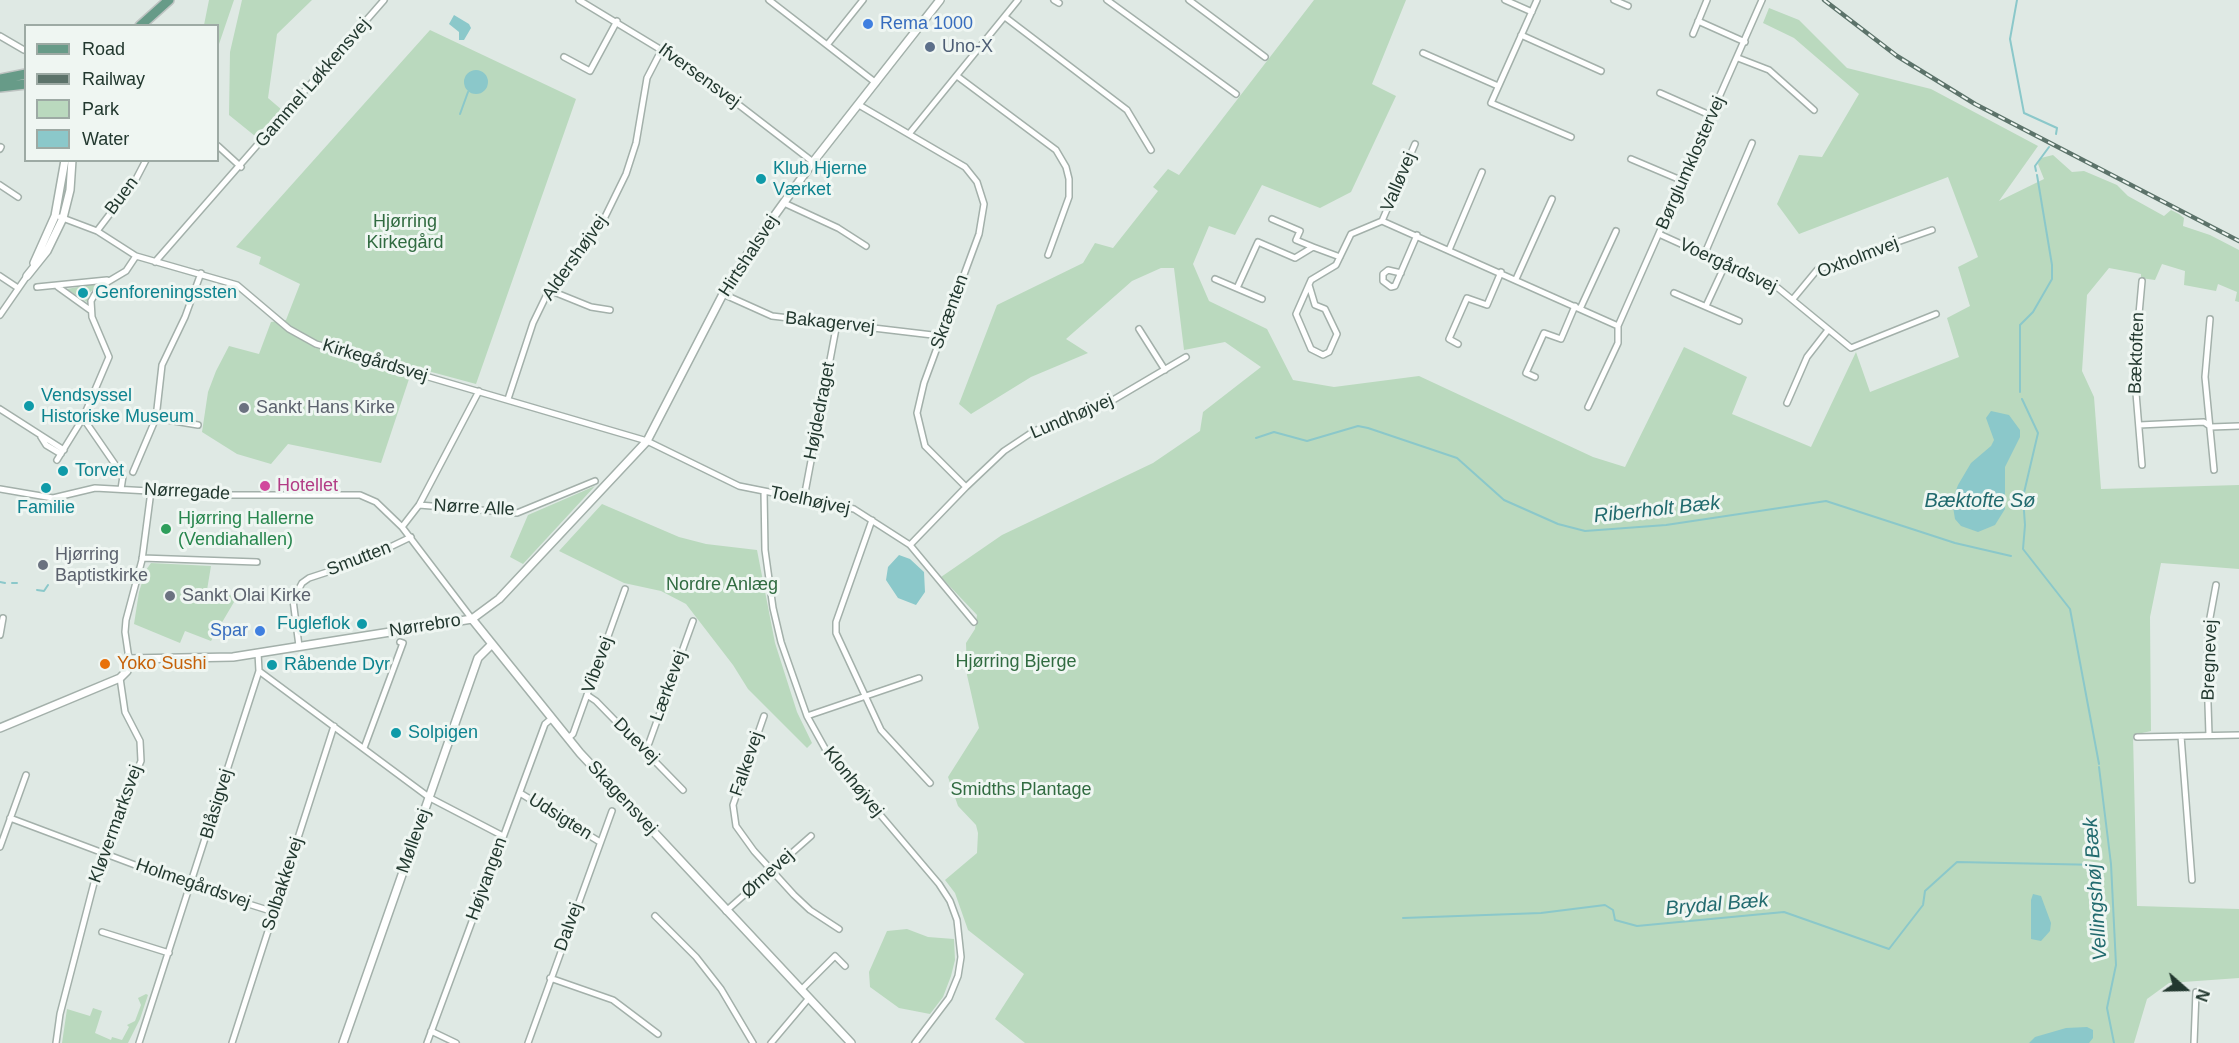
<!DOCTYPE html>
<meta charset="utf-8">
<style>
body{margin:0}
#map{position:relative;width:2239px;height:1043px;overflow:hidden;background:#dfe9e4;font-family:Arial,sans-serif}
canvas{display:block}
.legend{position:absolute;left:24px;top:24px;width:195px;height:138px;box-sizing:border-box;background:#eff6f2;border:2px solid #9daaa4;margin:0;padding:8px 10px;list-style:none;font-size:18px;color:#22382f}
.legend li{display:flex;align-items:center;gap:12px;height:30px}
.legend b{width:30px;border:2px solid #9daaa4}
.north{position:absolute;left:2155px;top:959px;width:60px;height:60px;-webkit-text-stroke:4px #eff6f2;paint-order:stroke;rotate:110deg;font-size:16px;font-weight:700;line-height:24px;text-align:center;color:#22382f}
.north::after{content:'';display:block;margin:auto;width:21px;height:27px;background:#22382f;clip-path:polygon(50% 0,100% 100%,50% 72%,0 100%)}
</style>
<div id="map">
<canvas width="2239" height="1043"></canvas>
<ul class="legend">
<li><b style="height:8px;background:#679b88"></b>Road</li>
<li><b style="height:8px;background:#5c736a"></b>Railway</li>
<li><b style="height:16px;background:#bad9be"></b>Park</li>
<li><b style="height:16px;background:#8bc8ca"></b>Water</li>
</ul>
<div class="north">N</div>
</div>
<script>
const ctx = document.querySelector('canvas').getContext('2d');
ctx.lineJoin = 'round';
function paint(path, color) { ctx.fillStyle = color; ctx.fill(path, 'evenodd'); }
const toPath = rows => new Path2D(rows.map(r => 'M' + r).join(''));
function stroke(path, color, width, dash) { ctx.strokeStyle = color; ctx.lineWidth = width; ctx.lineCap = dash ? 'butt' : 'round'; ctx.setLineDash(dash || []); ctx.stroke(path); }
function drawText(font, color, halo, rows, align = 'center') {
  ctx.font = font + ' Arial,sans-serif'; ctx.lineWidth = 6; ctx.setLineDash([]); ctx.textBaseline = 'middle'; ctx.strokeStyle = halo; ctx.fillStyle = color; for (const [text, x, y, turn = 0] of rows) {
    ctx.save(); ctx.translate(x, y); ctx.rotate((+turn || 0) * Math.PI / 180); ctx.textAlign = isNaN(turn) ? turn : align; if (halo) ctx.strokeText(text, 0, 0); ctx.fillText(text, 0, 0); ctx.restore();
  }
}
const green = toPath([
 [209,0,234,0,218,47,218,26,204,25],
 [242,0,312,0,277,34,268,98,282,110,255,136,229,115,230,52],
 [1314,0,1406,0,1372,84,1396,96,1351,192,1320,208,1262,185,1235,235,1209,226,1193,264,1209,301,1267,329,1293,380,1334,387,1419,376,1593,457,1625,467,1684,347,1747,377,1732,414,1811,447,1856,352,1870,392,1959,357,1947,318,1970,306,1958,267,1978,257,1948,177,1799,234,1777,204,1799,155,1822,157,1859,94,1794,38,1763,23,1769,8,1799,20,1847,68,1931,89,2038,146,1999,201,2044,179,2038,164,2041,158,2053,155,2072,172,2084,171,2117,185,2128,196,2164,216,2171,210,2179,214,2184,218,2183,226,2210,235,2239,250,2239,302,2235,301,2237,292,2218,284,2216,291,2184,285,2185,271,2162,264,2155,280,2141,278,2141,274,2109,268,2087,295,2082,371,2094,397,2101,489,2239,485,2239,569,2161,563,2150,617,2151,731,2133,735,2137,906,2239,909,2239,978,2169,983,2147,999,2134,1043,1025,1043,995,1019,1024,974,968,930,955,893,945,880,977,853,978,833,976,825,958,806,948,777,979,728,967,675,966,643,975,629,977,615,941,577,1002,535,1153,463,1200,431,1203,412,1261,367,1225,342,1184,350,1174,268,1161,268,1132,281,1066,339,1088,353,1031,377,971,414,959,404,997,305,1083,263,1095,243,1113,248,1158,191,1153,187,1168,169,1179,175],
 [430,30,576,99,476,384,413,367,381,463,288,444,271,464,237,454,202,432,208,392,216,371,229,346,259,354,271,322,286,320,300,284,259,264,261,257,236,247],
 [94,284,96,287,89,293,87,302,67,289],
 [595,486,523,564,510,557,528,515],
 [602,504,679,537,706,544,757,550,775,643,797,712,812,743,807,748,748,689,733,665,686,604,661,591,624,583,559,551],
 [151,563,211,566,207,590,237,597,211,641,185,631,180,643,134,624,139,592,146,570],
 [907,929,928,937,954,939,955,960,951,976,943,997,930,1014,899,1008,870,987,869,972,887,931],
 [146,994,148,995,140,1019,128,1043,62,1043,67,1009,90,1016,93,1008,102,1011,95,1033,111,1040,112,1037,122,1040,129,1027,127,1025,135,1021,141,1005,138,998]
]);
const water = toPath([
 [454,15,469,24,471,28,464,40,459,40,459,32,449,24],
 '464 82a12 12 0 1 1 24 0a12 12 0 1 1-24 0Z',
 [1991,411,2009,415,2020,430,2020,437,2005,467,2005,509,1995,525,1978,532,1961,526,1955,519,1952,501,1958,485,1971,463,1991,446,1994,440,1986,418],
 [899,555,910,559,924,572,925,592,916,605,898,598,886,580,888,567],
 [2033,894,2041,896,2051,923,2050,931,2041,941,2031,939,2031,900],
 [2087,1027,2093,1030,2093,1038,2089,1043,2029,1043,2035,1037,2066,1028]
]);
const stream = toPath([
 [2017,0,2010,39,2024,113,2057,128,2056,134],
 [460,114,468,92],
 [2036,171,2035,166,2049,147],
 [2020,392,2020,325,2033,312,2052,279,2052,265,2037,175],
 [2022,399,2038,433,2023,497,2025,525,2023,549,2070,609,2099,764],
 [1256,438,1274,432,1307,441,1358,426,1368,428,1457,458,1504,500,1558,524,1585,531,1666,525,1826,501,1955,543,2011,556],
 [0,582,5,583],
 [12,583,17,583],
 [37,590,44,591,48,585],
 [2099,767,2111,864,2116,965,2107,1008,2114,1043],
 [1403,918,1541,913,1605,905,1613,910,1615,920,1637,926,1784,912,1889,949,1923,905,1925,891,1957,862,2101,865]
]);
const minor = toPath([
 [579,0,691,68,813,162],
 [769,0,876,83],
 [1054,0,1059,3],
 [1107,0,1236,94],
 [1189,0,1265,57],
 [1505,0,1532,12],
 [1537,0,1491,103,1571,137],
 [1614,0,1628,6],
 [1005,17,1127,110,1151,150],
 [1698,21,1745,42],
 [1693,34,1707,0],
 [1521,35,1601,71],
 [0,36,24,50],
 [827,45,863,0],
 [1423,53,1498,86],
 [564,57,590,71,617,21],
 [1738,58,1769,70,1814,110],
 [957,76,1056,150,1066,167,1069,179,1069,197,1048,255],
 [1660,93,1712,116],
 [859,105,965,167,977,182,984,204,979,234,924,383,917,413,925,446,966,487,910,545],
 [909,134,1018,0],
 [218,146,241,167],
 [0,149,1,147],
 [1631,159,1683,181],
 [0,185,18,197],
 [784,203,838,228,866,246],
 [60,217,97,231,136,256,237,285,289,329,316,344,647,441,739,486,854,509,910,545,974,622],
 [1272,219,1300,231,1296,240,1313,247],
 [1382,221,1415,144],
 [97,231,135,181,146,160],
 [1659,234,1778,288,1851,348,1936,314],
 [1449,250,1482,172],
 [1705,253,1752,143],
 [155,262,384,0],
 [1401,273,1388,270,1383,274,1383,281,1391,287,1395,286,1417,235],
 [0,276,18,288],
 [1215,279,1262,299],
 [1516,279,1552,199],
 [2142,281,2134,369,2142,465],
 [1309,285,1315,305,1325,309,1337,334,1329,352,1323,355,1311,349,1296,314,1311,280,1336,265,1351,234,1382,221,1618,326],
 [37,287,107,280],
 [58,287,90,310],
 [1237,288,1258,242,1295,258,1313,247,1340,257],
 [549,290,591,307,610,310],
 [1674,293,1739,321],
 [723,294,772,316,941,336],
 [1793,299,1817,270,1932,230],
 [1706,306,1726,263],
 [1580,309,1616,231],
 [0,315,27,276],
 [2210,319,2205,377,2214,470],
 [1139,329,1165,370],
 [1458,344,1449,339,1467,298,1487,305,1501,272],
 [1535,377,1526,373,1544,333,1561,339,1575,306],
 [508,399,533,323,549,290,602,223,626,174,636,143,647,78,662,49],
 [1787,403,1807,357,1828,330],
 [1588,407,1618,343,1618,326,1762,0],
 [0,409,64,450],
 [83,418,123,476,121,489],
 [156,418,198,425],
 [2139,425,2204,422,2211,427,2239,426],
 [41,437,46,445,61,454],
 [57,460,83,418,109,357,92,317,91,301,99,287,126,271,136,256],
 [133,472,156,418,162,365,185,317,201,273],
 [966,487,1004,451,1034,431,1108,403,1186,357],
 [0,489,53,498,95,488,221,495,360,495,376,502,402,527,472,619],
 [764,491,765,550,773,608,781,642,807,716,827,752,939,884,950,901,957,920,961,957,958,976,949,998,915,1043],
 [804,498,837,323],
 [419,505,517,513,595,481],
 [872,520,836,622,836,633,881,730,930,783],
 [402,527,419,505,479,391],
 [142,558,257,562],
 [0,635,3,618],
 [299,646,293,600,302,583,309,578,361,561,411,537],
 [129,659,125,632,126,620,142,560,151,491],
 [259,671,430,798,503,836],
 [587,695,596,701,683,790],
 [764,716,733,805,736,826,754,851,794,895,810,910,839,929],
 [807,716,919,678],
 [2209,735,2207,673,2209,623,2216,585],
 [2181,736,2192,880],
 [2137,737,2239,735],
 [568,738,573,734,625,589],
 [364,748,403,643,400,642],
 [644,749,649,743,693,621],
 [520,793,600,842],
 [10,818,191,886,274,912],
 [0,847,26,775],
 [726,911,811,836],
 [655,916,696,957,721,989,753,1043],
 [102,932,169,953],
 [550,978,613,1000,658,1034],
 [801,990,835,956,845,966],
 [431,1031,456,1043],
 [56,1043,60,1014,102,852,141,761,140,741,125,712,120,678],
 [139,1043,259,671,258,653],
 [232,1043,334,726],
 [427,1043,545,724,551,719],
 [528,1043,612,811],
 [771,1043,809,998],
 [2194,1043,2196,992]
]);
const tertiary = toPath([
 [34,263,55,216,65,160],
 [27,276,47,251,63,218,70,190,72,160],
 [472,619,580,753,851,1043],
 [0,728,120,678,127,671,129,659,233,657,472,619,499,599,647,441,723,294,752,247,813,162,940,0],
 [343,1043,478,658,492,644]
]);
const primary = toPath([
 [140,26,169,0],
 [0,79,26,74],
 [0,87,26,84]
]);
const rail = toPath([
 [1824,0,1897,56,1975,104,2239,241]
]);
const markers = [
 [868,24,6,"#3f7fe0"],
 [930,47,6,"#5c6f8a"],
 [761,179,6,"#0f9aa8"],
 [83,293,6,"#0f9aa8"],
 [29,406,6,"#0f9aa8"],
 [244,408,6,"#6b7280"],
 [63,471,6,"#0f9aa8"],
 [265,486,6,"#d1479c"],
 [46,488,6,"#0f9aa8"],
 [166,529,6,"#2e9e5b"],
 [43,565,6,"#6b7280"],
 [170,596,6,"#6b7280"],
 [362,624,6,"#0f9aa8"],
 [260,631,6,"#3f7fe0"],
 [105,664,6,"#e8710a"],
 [272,665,6,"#0f9aa8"],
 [396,733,6,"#0f9aa8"]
];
const shopNames = [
 ["Rema 1000",880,24],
 ["Spar",248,631,"right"]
];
const serviceNames = [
 ["Uno-X",942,47]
];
const streetNames = [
 ["Ifversensvej",699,76,36],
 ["Gammel Løkkensvej",313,83,-49],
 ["Børglumklostervej",1691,163,-66],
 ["Valløvej",1399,182,-67],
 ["Buen",122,196,-53],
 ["Hirtshalsvej",749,256,-57],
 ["Aldershøjvej",575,258,-55],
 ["Oxholmvej",1858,258,-21],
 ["Voergårdsvej",1728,266,25],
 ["Skrænten",950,312,-70],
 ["Bakagervej",830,323,6],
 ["Bæktoften",2137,353,-88],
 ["Kirkegårdsvej",375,361,17],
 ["Højdedraget",820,411,-79],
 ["Lundhøjvej",1072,417,-23],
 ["Nørregade",187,492,3],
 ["Toelhøjvej",810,501,12],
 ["Nørre Alle",474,508,3],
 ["Smutten",359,559,-21],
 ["Nørrebro",425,626,-9],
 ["Bregnevej",2210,660,-88],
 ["Vibevej",598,665,-70],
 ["Lærkevej",669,686,-70],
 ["Duevej",636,741,45],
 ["Falkevej",747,764,-71],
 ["Klonhøjvej",853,782,51],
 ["Skagensvej",622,798,47],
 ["Blåsigvej",217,804,-73],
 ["Udsigten",560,817,32],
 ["Kløvermarksvej",116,824,-70],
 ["Møllevej",414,841,-70],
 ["Ørnevej",768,874,-42],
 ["Højvangen",487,879,-70],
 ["Holmegårdsvej",193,884,19],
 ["Solbakkevej",283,884,-72],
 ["Dalvej",569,927,-70]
];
const cultureNames = [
 ["Klub Hjerne",773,169],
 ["Værket",773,190],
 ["Genforeningssten",95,293],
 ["Vendsyssel",41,396],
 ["Historiske Museum",41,417],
 ["Torvet",75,471],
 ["Familie",46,508,"center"],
 ["Fugleflok",350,624,"right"],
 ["Råbende Dyr",284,665],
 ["Solpigen",408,733]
];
const parkNames = [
 ["Hjørring",405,222],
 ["Kirkegård",405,243],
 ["Nordre Anlæg",722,585],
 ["Hjørring Bjerge",1016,662],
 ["Smidths Plantage",1021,790]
];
const worshipNames = [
 ["Sankt Hans Kirke",256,408],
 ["Hjørring",55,555],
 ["Baptistkirke",55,576],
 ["Sankt Olai Kirke",182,596]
];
const hotelNames = [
 ["Hotellet",277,486]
];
const leisureNames = [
 ["Hjørring Hallerne",178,519],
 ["(Vendiahallen)",178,540]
];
const foodNames = [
 ["Yoko Sushi",117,664]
];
const waterNames = [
 ["Bæktofte Sø",1980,501],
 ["Riberholt Bæk",1657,510,-6],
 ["Vellingshøj Bæk",2096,889,-94],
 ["Brydal Bæk",1717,905,-5]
];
paint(green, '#bad9be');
paint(water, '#8bc8ca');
stroke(stream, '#8bc8ca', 2);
stroke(minor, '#a3b0aa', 8);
stroke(tertiary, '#a3b0aa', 10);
stroke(primary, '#bdc3c1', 12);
stroke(minor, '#fff', 5);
stroke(tertiary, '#fff', 7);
stroke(primary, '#679b88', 9);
stroke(rail, '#5c736a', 4.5);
stroke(rail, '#eff6f2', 2, [7]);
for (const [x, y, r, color] of markers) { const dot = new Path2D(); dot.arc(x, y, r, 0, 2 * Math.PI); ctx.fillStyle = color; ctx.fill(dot); stroke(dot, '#eff6f2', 2); }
drawText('18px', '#366cbe', '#eff6f2', shopNames, 'left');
drawText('18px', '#4e5e75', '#eff6f2', serviceNames, 'left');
drawText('18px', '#22382f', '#eff6f2', streetNames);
drawText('18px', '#0d838f', '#eff6f2', cultureNames, 'left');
drawText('18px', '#306b40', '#eff6f2', parkNames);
drawText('18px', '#5b616d', '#eff6f2', worshipNames, 'left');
drawText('18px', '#b23c85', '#eff6f2', hotelNames, 'left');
drawText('18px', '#27864d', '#eff6f2', leisureNames, 'left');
drawText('18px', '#c56008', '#eff6f2', foodNames, 'left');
drawText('italic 20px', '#216a6e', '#eff6f2', waterNames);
</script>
